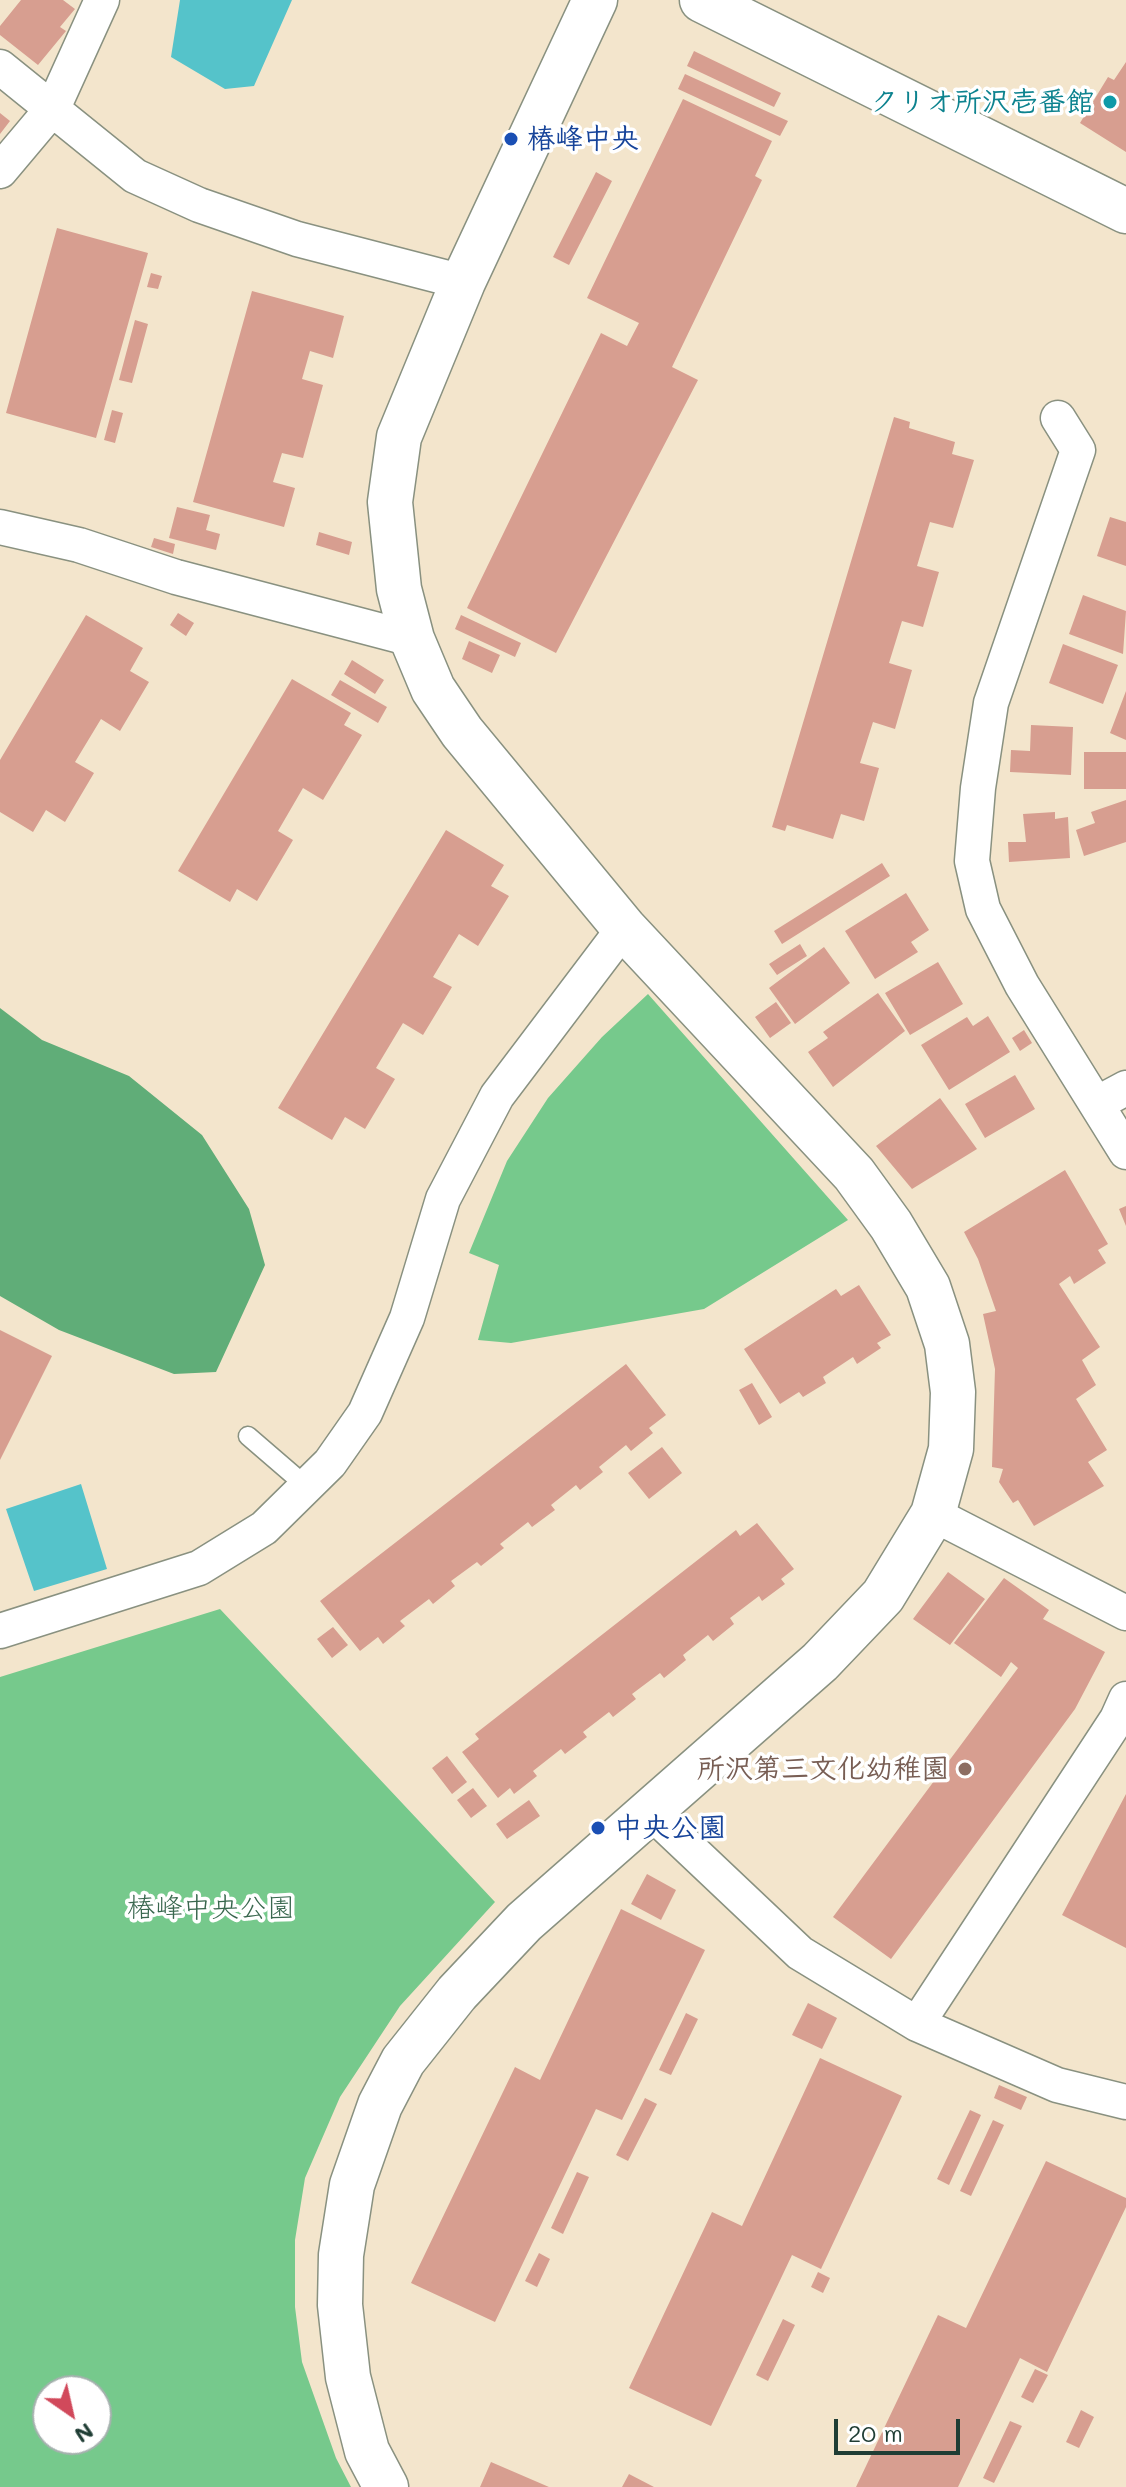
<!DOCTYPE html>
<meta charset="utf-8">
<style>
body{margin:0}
#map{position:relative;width:1126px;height:2487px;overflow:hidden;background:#f3e5cc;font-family:Mali,sans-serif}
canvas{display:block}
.north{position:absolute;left:32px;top:2375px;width:80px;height:80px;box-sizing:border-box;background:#fff;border:2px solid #a5b1ae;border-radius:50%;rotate:146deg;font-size:22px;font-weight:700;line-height:32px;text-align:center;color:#1f3d34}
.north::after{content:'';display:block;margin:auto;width:28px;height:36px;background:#d1495b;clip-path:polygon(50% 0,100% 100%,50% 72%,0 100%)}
.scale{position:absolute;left:834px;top:2419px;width:126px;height:36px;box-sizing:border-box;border:4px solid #1f3d34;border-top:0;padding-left:10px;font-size:24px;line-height:28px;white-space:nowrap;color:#1f3d34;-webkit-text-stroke:6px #fff;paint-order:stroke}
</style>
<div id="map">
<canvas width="1126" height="2487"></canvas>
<div class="north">N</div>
<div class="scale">20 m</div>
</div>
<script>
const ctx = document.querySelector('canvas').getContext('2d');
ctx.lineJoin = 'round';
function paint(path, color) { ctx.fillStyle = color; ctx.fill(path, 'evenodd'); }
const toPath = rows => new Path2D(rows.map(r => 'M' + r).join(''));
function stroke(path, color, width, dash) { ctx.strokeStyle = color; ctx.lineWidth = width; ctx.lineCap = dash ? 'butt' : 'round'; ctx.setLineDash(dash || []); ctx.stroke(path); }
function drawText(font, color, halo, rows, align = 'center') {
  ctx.font = font + ' Mali,"Klee One",sans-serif'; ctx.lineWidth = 7; ctx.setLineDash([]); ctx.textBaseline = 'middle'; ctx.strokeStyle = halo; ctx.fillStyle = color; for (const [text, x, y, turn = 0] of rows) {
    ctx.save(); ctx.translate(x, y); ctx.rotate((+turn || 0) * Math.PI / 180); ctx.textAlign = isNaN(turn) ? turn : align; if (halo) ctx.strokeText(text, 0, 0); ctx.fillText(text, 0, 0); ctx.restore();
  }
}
const green = toPath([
 [648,994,848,1220,704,1309,511,1343,478,1340,499,1265,469,1253,507,1161,548,1098,602,1037],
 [220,1609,495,1902,400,2006,340,2097,305,2178,295,2240,295,2307,302,2362,336,2458,351,2487,0,2487,0,1677],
 [96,2391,96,2439,48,2439,48,2391]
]);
const forest = toPath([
 [0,1008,42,1040,129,1076,202,1135,249,1209,265,1265,216,1372,174,1374,59,1330,0,1296]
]);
const water = toPath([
 [180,0,292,0,254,86,225,89,171,57],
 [81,1484,107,1569,34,1591,6,1509]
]);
const building = toPath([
 [21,0,63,0,75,9,60,27,66,31,38,65,0,35,0,26],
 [694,51,781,93,774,107,687,66],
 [1126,62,1126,152,1080,123,1108,77,1114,80],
 [685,74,788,121,780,136,678,89],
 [683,99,772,141,755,176,762,180,672,367,698,380,556,653,467,608,601,333,627,346,639,323,587,298],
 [0,113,10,121,0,134],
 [596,172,612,181,569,265,553,257],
 [57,228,148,253,96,438,6,413],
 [151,273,162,276,158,289,147,287],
 [252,291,344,316,333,358,310,351,302,379,323,385,303,458,282,453,273,482,295,488,284,527,193,502],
 [135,320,148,324,132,383,119,380],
 [112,410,123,413,115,443,104,440],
 [894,417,910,422,909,428,955,442,952,454,974,460,953,528,930,522,917,566,939,572,923,627,902,621,889,663,912,670,895,729,873,722,860,763,879,768,864,821,841,814,833,839,787,825,785,831,772,827],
 [177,507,210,515,206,530,220,534,216,550,169,538],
 [1110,517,1126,522,1126,566,1097,556],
 [319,532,352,542,349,555,316,545],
 [154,538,175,544,173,554,151,547],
 [1083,595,1126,611,1123,654,1069,634],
 [178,613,194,623,186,636,170,625],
 [86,615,143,648,130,671,149,682,120,731,101,719,75,762,94,773,65,822,46,810,33,832,0,812,0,760],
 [461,615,521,643,515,657,455,629],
 [469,641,500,655,492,673,462,659],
 [1063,644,1118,665,1103,704,1049,683],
 [352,660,384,680,375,694,344,674],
 [292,679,351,713,344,725,362,735,323,800,303,788,278,831,293,840,257,901,237,889,230,902,178,871],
 [340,680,387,707,378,723,331,695],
 [1126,691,1126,740,1110,733],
 [1031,725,1073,727,1071,775,1010,772,1011,750,1030,751],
 [1084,752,1126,752,1126,789,1084,789],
 [1126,800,1126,842,1084,856,1076,830,1095,823,1091,812],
 [1055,812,1055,819,1068,817,1070,858,1009,862,1008,842,1026,842,1023,814],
 [446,830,504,865,491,886,509,896,478,946,459,934,433,977,452,987,423,1035,403,1023,376,1068,395,1079,365,1129,345,1117,332,1140,278,1108],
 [882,863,890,876,782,944,774,931],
 [906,893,929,930,911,942,918,952,875,979,845,931],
 [800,944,807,956,777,975,769,964],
 [824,947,850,983,795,1024,769,988],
 [938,962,963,1004,910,1035,885,993],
 [878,993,905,1031,833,1087,808,1052,828,1038,823,1032],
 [776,1002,791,1023,770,1038,755,1017],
 [988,1016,1010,1052,949,1090,921,1045,967,1017,973,1026],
 [1024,1030,1032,1043,1020,1051,1012,1038],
 [1015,1075,1035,1109,985,1138,965,1104],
 [940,1098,977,1149,912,1189,876,1146],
 [1065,1170,1108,1244,1098,1250,1106,1263,1074,1284,1070,1276,1059,1284,1100,1347,1082,1360,1096,1385,1076,1399,1107,1450,1088,1462,1104,1486,1034,1526,1018,1500,1013,1503,999,1482,1003,1469,992,1467,995,1369,983,1314,996,1311,978,1259,964,1232],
 [1126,1206,1126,1226,1119,1209],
 [859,1285,891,1335,877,1343,881,1348,857,1364,853,1357,823,1377,826,1383,803,1397,799,1392,780,1404,744,1349,836,1289,841,1296],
 [0,1330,52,1356,0,1460],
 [626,1364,666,1415,649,1428,653,1433,631,1451,626,1445,599,1467,603,1472,580,1490,576,1485,551,1505,555,1510,532,1527,528,1522,500,1544,504,1548,481,1566,477,1562,451,1581,455,1586,433,1604,429,1599,400,1621,405,1626,383,1644,378,1637,360,1651,320,1601],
 [752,1383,772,1417,759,1425,739,1390],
 [662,1447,682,1473,649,1499,628,1473],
 [757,1523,794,1569,781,1579,785,1584,762,1601,759,1596,730,1618,734,1624,713,1641,708,1635,683,1655,686,1660,664,1678,660,1673,632,1694,636,1699,613,1717,609,1712,583,1732,587,1737,565,1754,561,1749,533,1771,537,1776,514,1794,510,1788,498,1798,462,1752,479,1739,475,1734,736,1530,740,1536],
 [948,1572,985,1599,950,1645,913,1619],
 [1004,1578,1049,1610,1043,1619,1105,1652,1075,1709,891,1959,833,1917,1018,1668,1011,1662,1001,1677,954,1643],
 [333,1627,348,1645,332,1658,317,1639],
 [447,1756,467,1782,452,1794,432,1768],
 [473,1788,487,1806,471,1818,457,1800],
 [1126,1794,1126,1948,1062,1915],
 [529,1800,540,1816,507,1839,496,1824],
 [647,1874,676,1890,661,1920,631,1904],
 [621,1909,705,1950,622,2120,596,2109,495,2322,411,2283,515,2067,540,2080],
 [808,2003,837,2018,822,2049,792,2035],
 [686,2013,698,2019,671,2075,659,2070],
 [820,2058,902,2096,821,2269,792,2255,711,2426,629,2388,712,2212,742,2226],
 [999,2085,1027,2097,1021,2110,994,2098],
 [645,2098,657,2104,628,2161,616,2155],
 [970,2110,981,2115,949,2185,937,2179],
 [993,2120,1004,2125,971,2196,960,2191],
 [1046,2161,1126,2198,1126,2207,1047,2372,1020,2358,958,2487,856,2487,938,2315,966,2328],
 [577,2172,589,2177,563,2234,551,2228],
 [539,2253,550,2259,537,2287,525,2281],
 [818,2272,830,2278,823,2293,811,2287],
 [783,2319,795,2325,768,2381,756,2375],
 [1035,2369,1048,2375,1033,2403,1021,2397],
 [1081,2410,1094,2417,1079,2448,1066,2442],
 [1010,2421,1022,2426,994,2483,983,2478],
 [491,2462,549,2487,480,2487],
 [629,2474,654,2487,622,2487]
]);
const lane = toPath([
 [248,1436,306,1486]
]);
const street = toPath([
 [0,67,135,176,199,205,297,239,463,282],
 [0,171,53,108,102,0],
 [1058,418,1078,450,991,703,978,788,972,861,983,909,1022,985,1126,1152],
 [0,527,79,545,176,577,412,639],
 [1098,1103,1126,1088],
 [933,1514,1126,1613],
 [0,1631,199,1568,264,1528,330,1463,365,1413,407,1318,443,1199,497,1096,624,928],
 [651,1812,800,1953,917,2024,1057,2085,1126,2102],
 [917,2024,1117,1719,1126,1699]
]);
const secondary = toPath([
 [702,0,1126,211],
 [386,2487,367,2451,348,2377,340,2305,341,2255,352,2185,380,2105,403,2061,457,1993,524,1922,820,1662,883,1596,933,1514,951,1449,953,1392,947,1344,928,1287,891,1225,854,1174,624,928,462,732,433,689,412,639,399,589,390,502,399,437,463,282,595,0]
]);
const markers = [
 [1110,102,8,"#0f9aa8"],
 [511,139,8,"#1a4fb4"],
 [965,1769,8,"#8d6e63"],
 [598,1828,8,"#1a4fb4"]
];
const cultureNames = [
 ["クリオ所沢壱番館",1094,102]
];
const transitNames = [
 ["椿峰中央",527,139],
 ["中央公園",614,1828]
];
const educationNames = [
 ["所沢第三文化幼稚園",949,1769]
];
const parkNames = [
 ["椿峰中央公園",211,1908]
];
paint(green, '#76c98c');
paint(forest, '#60ad78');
paint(water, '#55c3ca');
paint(building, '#d79e90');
stroke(lane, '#899180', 21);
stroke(street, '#899180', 37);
stroke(secondary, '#899180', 47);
stroke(lane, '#fff', 18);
stroke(street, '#fff', 34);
stroke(secondary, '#fff', 44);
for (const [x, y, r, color] of markers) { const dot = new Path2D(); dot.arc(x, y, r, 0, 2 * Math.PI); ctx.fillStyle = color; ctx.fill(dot); stroke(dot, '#fff', 3); }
drawText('bold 28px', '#0d838f', '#fff', cultureNames, 'right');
drawText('bold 28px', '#164399', '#fff', transitNames, 'left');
drawText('bold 28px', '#785e54', '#fff', educationNames, 'right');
drawText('28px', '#39674e', '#fff', parkNames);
</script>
